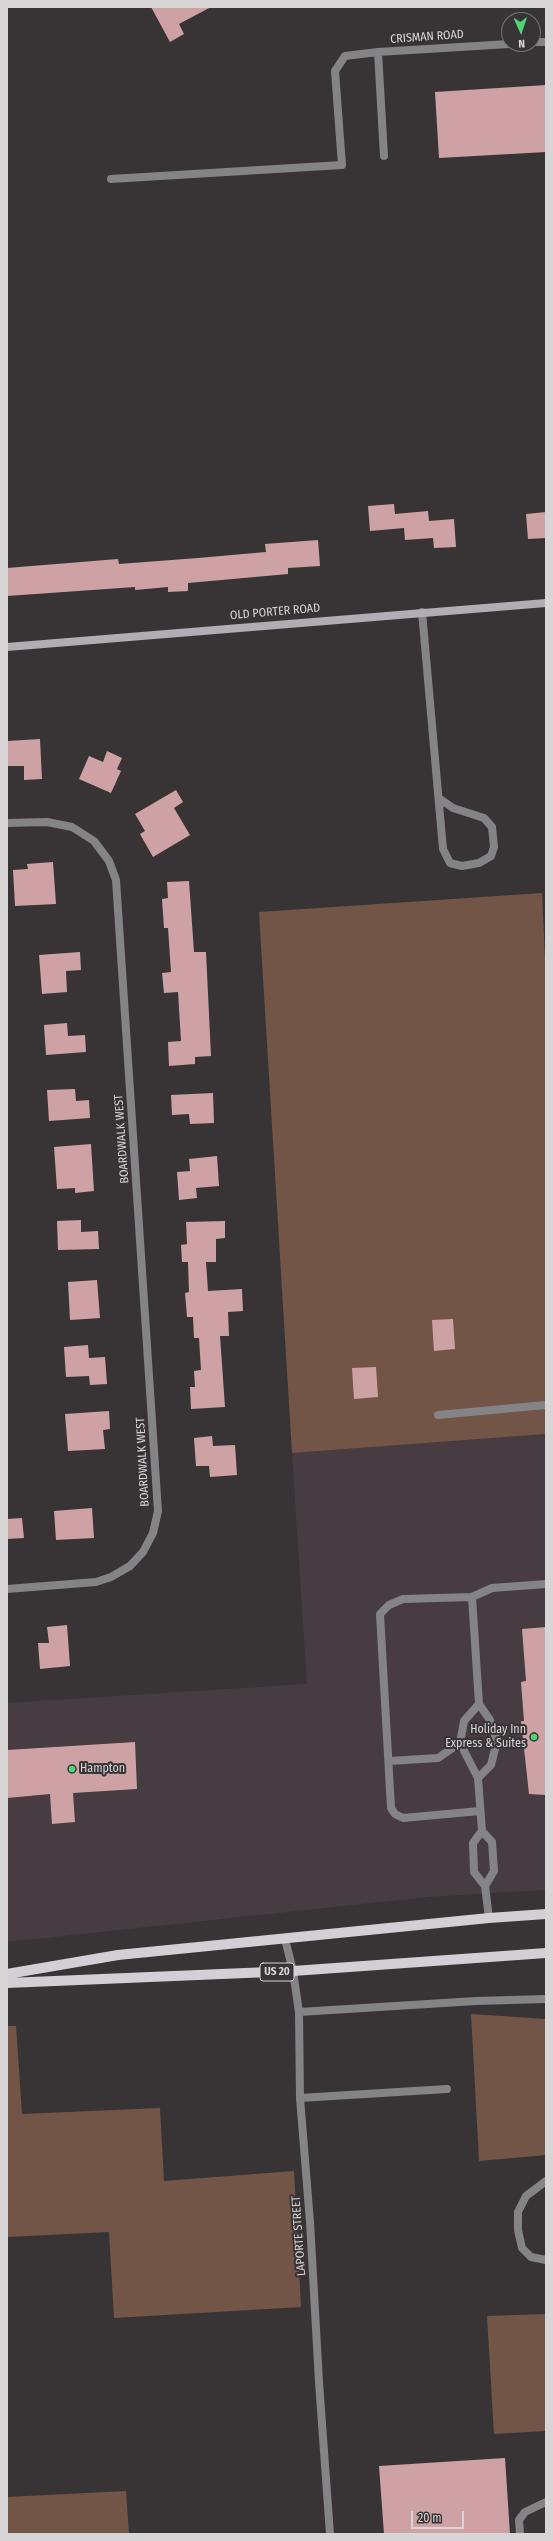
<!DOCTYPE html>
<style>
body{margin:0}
#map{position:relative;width:553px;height:2541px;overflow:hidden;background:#383436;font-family:"Fira Sans Condensed",sans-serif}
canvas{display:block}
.frame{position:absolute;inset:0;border:8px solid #d8d5d6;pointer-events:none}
.north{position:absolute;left:501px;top:12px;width:40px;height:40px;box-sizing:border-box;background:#383436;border:1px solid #787476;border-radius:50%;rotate:177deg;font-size:11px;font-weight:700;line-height:16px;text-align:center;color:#d8d5d6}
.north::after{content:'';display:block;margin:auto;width:14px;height:18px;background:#4ed675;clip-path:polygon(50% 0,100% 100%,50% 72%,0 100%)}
.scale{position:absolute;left:411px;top:2511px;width:53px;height:18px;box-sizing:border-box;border:2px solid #d8d5d6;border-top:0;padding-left:5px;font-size:12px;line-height:14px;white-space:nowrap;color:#d8d5d6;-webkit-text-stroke:3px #383436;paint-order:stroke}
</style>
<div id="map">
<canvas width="553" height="2541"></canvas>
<div class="frame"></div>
<div class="north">N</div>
<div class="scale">20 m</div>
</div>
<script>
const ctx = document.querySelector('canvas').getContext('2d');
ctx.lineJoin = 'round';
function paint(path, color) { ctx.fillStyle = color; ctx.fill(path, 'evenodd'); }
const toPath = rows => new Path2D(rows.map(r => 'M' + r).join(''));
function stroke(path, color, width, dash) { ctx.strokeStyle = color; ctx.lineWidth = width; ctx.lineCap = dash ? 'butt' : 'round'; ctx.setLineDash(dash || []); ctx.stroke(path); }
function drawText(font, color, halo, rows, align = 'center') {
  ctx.font = font + ' "Fira Sans Condensed",sans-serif'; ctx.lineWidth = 4; ctx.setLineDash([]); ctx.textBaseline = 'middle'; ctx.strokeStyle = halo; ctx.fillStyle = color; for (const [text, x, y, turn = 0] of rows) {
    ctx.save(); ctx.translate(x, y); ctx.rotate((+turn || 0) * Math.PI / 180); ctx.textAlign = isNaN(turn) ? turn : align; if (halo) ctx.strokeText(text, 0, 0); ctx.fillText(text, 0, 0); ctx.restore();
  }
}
const built = toPath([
 [546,1434,546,1890,427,1897,7,1942,7,1703,307,1684,292,1453]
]);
const green = toPath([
 [542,893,546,980,546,1434,292,1453,259,912],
 [471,2014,546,2019,546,2155,479,2161],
 [7,2026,16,2026,22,2114,160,2108,164,2181,294,2171,301,2307,114,2318,109,2232,7,2237],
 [546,2314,546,2431,494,2434,487,2316],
 [126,2491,129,2534,7,2534,7,2497]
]);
const building = toPath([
 [151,7,211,7,179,24,184,34,170,42],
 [546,85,546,152,439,158,435,92],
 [394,504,395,514,428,511,429,521,454,519,456,547,434,548,433,538,405,540,404,528,370,531,368,506],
 [546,512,546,538,528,539,526,514],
 [318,540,320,566,288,568,288,574,188,583,188,591,168,592,168,587,135,590,135,587,7,596,7,568,118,559,119,564,198,558,266,552,265,544],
 [40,739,42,779,24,780,24,766,7,766,7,741],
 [107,751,122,758,117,769,121,771,111,793,79,779,89,756,103,762],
 [176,790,183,802,174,808,190,835,153,857,140,834,145,831,135,814],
 [53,862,56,904,15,906,13,870,28,869,27,864],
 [189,881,194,952,206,952,211,1056,195,1057,195,1064,169,1066,168,1042,181,1041,178,992,164,993,162,973,171,972,168,928,164,928,162,899,168,898,167,882],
 [80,952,81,970,66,971,67,992,42,994,39,955],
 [67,1023,68,1036,85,1035,86,1052,46,1055,44,1025],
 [75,1089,76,1101,89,1100,90,1118,49,1121,47,1090],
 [213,1093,214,1123,190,1124,189,1114,172,1115,171,1095],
 [91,1144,94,1191,75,1193,75,1188,57,1189,54,1147],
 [217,1156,219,1186,196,1188,197,1198,179,1200,177,1172,190,1171,189,1159],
 [81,1220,81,1232,98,1231,99,1249,58,1250,57,1221],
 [225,1221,225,1238,216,1239,216,1262,206,1262,208,1291,242,1289,243,1311,228,1312,229,1336,220,1336,225,1407,191,1409,190,1387,195,1387,194,1371,201,1370,199,1338,194,1338,193,1317,187,1317,185,1293,189,1292,188,1262,182,1262,181,1245,187,1244,186,1222],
 [97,1280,100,1318,70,1320,68,1282],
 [453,1319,455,1349,434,1351,432,1320],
 [88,1345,89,1358,105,1357,107,1384,90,1385,89,1376,66,1377,64,1347],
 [376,1367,378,1397,354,1399,352,1368],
 [109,1411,110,1429,103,1430,105,1449,68,1451,65,1414],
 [212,1436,213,1446,235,1445,237,1475,210,1477,209,1466,196,1466,194,1438],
 [92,1508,94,1538,56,1540,54,1511],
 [22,1518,24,1538,7,1539,7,1519],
 [67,1625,70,1666,40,1669,38,1643,49,1643,47,1627],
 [546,1627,546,1795,529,1794,521,1721,524,1721,521,1682,526,1681,522,1629],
 [135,1742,137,1789,73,1793,75,1822,52,1824,50,1794,7,1798,7,1750],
 [505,2458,510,2534,384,2534,379,2466]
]);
const lane = toPath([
 [533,42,546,42],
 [384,156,378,52,509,44],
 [111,179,342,165,335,71,345,56,378,52],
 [422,612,443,849,450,863,462,866,479,863,491,856,494,847,492,827,484,818,453,808,440,799],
 [438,1415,546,1405],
 [472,1597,492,1588,546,1584],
 [389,1761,438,1758,460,1743],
 [478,1778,460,1743,464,1721,479,1704],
 [480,1811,403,1818,395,1814,391,1808,380,1614,389,1605,403,1599,472,1597,479,1704,490,1720,497,1741,491,1765,478,1778,482,1831,492,1842,494,1871,485,1886],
 [482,1831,473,1843,474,1872,485,1886,489,1918],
 [299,2012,476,2001,546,1999],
 [300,2098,447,2089],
 [546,2181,526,2196,518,2212,518,2230,522,2248,531,2257,546,2260],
 [520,2534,519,2520,525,2512,546,2502]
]);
const street = toPath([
 [7,823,47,822,72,827,94,841,109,861,116,880,158,1511,153,1533,143,1552,130,1566,111,1577,96,1582,7,1589],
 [285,1939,293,1971,299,2012,300,2098,310,2222,319,2382,330,2534]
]);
const secondary = toPath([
 [7,647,546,603]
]);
const primary = toPath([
 [7,1974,118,1955,489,1918,546,1914],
 [7,1983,293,1971,546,1953]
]);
const markers = [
 [534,1737,4,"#4ed675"],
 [72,1769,4,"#4ed675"]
];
const shields = [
 [277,1972,34]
];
const shieldNames = [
 ["US 20",277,1972]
];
const streetNames = [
 ["CRISMAN ROAD",427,37,-4],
 ["OLD PORTER ROAD",275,612,-5],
 ["BOARDWALK WEST",122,1139,-94],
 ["BOARDWALK WEST",143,1462,-93],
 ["LAPORTE STREET",299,2236,-94]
];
const poiNames = [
 ["Holiday Inn",526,1730],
 ["Express & Suites",526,1744],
 ["Hampton",80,1769,"left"]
];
paint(built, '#463c42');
paint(green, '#725546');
paint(building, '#cea2a5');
stroke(lane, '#848385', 8);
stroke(street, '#848385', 8);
stroke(secondary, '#b0aeb2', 8);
stroke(primary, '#d2d0d5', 10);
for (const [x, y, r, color] of markers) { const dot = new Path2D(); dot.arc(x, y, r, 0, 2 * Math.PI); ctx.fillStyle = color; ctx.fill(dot); stroke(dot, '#383436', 1.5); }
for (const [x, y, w] of shields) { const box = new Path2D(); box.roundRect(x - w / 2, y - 9, w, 18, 3); ctx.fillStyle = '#383436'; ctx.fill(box); stroke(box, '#d8d5d6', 1); }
drawText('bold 11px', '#d8d5d6', null, shieldNames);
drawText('12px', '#d8d5d6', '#383436', streetNames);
drawText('12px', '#d8d5d6', '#383436', poiNames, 'right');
</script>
